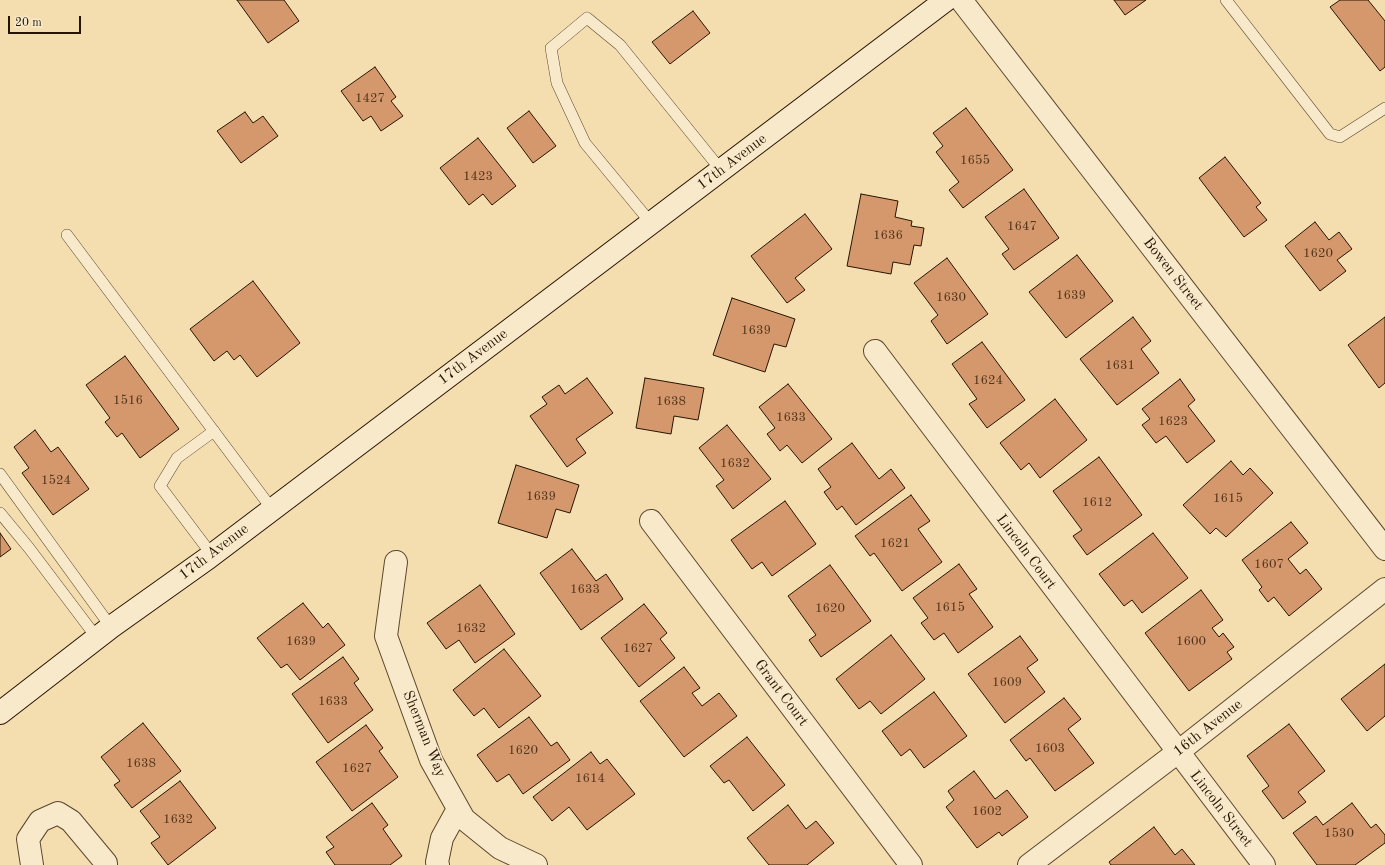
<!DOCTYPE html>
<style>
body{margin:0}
#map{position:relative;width:1385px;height:865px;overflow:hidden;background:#f4ddaf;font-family:"Old Standard TT",serif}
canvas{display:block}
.scale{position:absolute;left:8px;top:16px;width:73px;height:18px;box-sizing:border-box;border:2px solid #261401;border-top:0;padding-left:5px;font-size:12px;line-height:14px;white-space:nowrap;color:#261401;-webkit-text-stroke:3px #f8e9cb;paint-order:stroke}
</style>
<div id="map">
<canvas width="1385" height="865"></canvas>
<div class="scale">20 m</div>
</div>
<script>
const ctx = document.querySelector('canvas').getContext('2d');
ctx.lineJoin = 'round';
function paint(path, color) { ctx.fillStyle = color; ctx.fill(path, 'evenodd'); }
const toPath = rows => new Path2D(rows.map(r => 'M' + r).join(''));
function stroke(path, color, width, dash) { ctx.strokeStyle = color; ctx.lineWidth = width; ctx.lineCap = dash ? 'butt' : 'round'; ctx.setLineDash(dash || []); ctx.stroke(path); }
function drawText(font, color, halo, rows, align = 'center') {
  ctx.font = font + ' "Old Standard TT",serif'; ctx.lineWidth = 3; ctx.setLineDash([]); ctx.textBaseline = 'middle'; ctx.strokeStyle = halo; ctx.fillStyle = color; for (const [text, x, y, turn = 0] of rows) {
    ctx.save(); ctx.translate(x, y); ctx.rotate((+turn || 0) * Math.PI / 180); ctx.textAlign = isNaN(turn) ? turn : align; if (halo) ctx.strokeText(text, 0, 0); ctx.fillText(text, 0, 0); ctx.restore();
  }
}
const building = toPath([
 [237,0,284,0,299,21,268,43,237,0],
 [1114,0,1146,0,1125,15,1114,0],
 [1340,0,1368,0,1385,21,1385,67,1380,71,1330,7,1340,0],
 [693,11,710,33,670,64,652,42,693,11],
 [375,67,396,97,391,101,403,116,381,131,371,116,363,121,341,91,375,67],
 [966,108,1013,170,963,208,949,190,959,182,936,152,943,146,933,133,966,108],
 [529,111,556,146,533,163,507,128,529,111],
 [245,112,253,123,263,116,278,136,241,163,217,131,245,112],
 [478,138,516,186,492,205,483,194,469,205,440,168,478,138],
 [1225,157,1261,203,1256,207,1267,220,1244,237,1199,178,1225,157],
 [1024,189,1059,238,1014,270,1002,254,1009,249,985,217,1024,189],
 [861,194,898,201,895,217,912,221,911,226,924,228,921,246,914,245,910,265,893,262,891,274,847,266,861,194],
 [805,214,832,249,795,278,805,290,787,303,751,256,805,214],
 [1315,222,1329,240,1339,232,1352,249,1337,260,1346,271,1320,291,1285,246,1315,222],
 [1077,255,1113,301,1066,338,1029,292,1077,255],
 [947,258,988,314,947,344,931,321,938,315,914,283,947,258],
 [253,281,300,343,257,377,240,355,234,360,227,351,214,361,190,329,253,281],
 [732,298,795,319,786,347,774,344,765,372,713,355,732,298],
 [1133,317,1151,341,1141,349,1159,373,1117,405,1080,359,1133,317],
 [1385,317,1385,383,1379,388,1348,345,1385,317],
 [982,342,1025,400,987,428,969,404,977,399,952,364,982,342],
 [125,356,179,429,140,458,122,433,117,437,105,422,110,418,86,385,125,356],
 [587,378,613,413,576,439,586,453,567,467,530,416,547,404,542,397,559,385,565,394,587,378],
 [645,378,704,388,698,420,674,416,671,434,636,428,645,378],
 [1180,379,1195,400,1188,406,1215,441,1187,463,1166,436,1156,443,1142,425,1150,419,1142,409,1180,379],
 [788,384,832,439,802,463,787,445,780,451,767,434,775,428,759,407,788,384],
 [1055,399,1087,440,1040,478,1029,463,1021,470,1000,443,1055,399],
 [727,425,771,479,733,509,716,486,724,480,699,448,727,425],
 [35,430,51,452,58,447,89,489,53,515,22,473,29,468,14,447,35,430],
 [852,443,879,479,891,469,905,488,856,525,842,506,837,510,824,492,831,487,818,469,852,443],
 [1099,457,1142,515,1087,555,1073,536,1082,530,1053,491,1099,457],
 [1231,461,1243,475,1250,468,1273,493,1226,537,1216,528,1210,534,1183,505,1231,461],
 [516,465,579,485,570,513,556,509,547,538,498,523,516,465],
 [911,495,930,521,918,529,942,562,902,591,874,553,870,556,855,536,911,495],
 [785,501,816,544,772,576,762,562,752,569,731,540,785,501],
 [1291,522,1308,543,1288,559,1300,574,1306,569,1322,589,1289,616,1274,597,1268,602,1259,590,1262,587,1242,560,1291,522],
 [0,533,11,549,0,557,0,533],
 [1153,533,1188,578,1142,613,1132,600,1124,606,1099,574,1153,533],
 [572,549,596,581,606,574,623,599,581,630,540,573,572,549],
 [959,564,977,589,969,594,993,627,958,653,944,633,934,640,921,623,928,618,913,598,959,564],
 [830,565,871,621,821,657,809,640,816,635,788,596,830,565],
 [480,585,515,634,475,663,459,640,446,649,427,623,480,585],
 [1201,590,1223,620,1212,628,1219,637,1223,633,1234,647,1227,652,1232,659,1189,691,1145,633,1201,590],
 [303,603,323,628,328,623,345,645,300,680,287,664,281,668,257,638,303,603],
 [644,604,667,633,660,639,675,658,639,687,601,638,644,604],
 [891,635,925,679,881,714,870,701,859,709,836,679,891,635],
 [1020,636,1038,660,1027,668,1045,692,1005,723,968,674,1020,636],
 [504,649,541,696,499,728,484,708,474,716,453,690,504,649],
 [343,657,359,679,354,683,373,710,328,743,292,694,343,657],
 [1385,664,1385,716,1367,731,1341,699,1385,664],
 [684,667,700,688,692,693,702,706,719,693,737,716,684,757,640,701,684,667],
 [934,692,967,736,924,768,910,749,901,756,882,731,934,692],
 [1064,698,1081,719,1068,729,1094,763,1055,791,1030,758,1026,761,1010,740,1064,698],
 [529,717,551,746,557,742,570,760,523,794,509,774,497,782,477,755,529,717],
 [143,723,181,771,132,808,114,785,120,781,101,757,143,723],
 [1289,724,1325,771,1298,792,1306,802,1283,819,1262,791,1269,786,1247,756,1289,724],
 [366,725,383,748,379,751,398,777,352,811,316,762,366,725],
 [747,737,785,785,753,811,729,780,724,783,710,766,747,737],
 [591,752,600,764,607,759,635,794,587,830,569,807,552,821,533,797,591,752],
 [974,771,995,799,1007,790,1028,817,1002,836,999,832,977,848,946,807,954,800,948,791,974,771],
 [180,781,216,828,168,865,151,843,160,837,140,811,180,781],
 [372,803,388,825,383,829,402,856,390,865,335,865,326,852,334,847,326,837,372,803],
 [1352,803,1371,828,1376,824,1385,835,1385,843,1355,865,1317,865,1293,833,1316,816,1323,825,1352,803],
 [788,805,806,829,816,821,834,843,807,865,769,865,747,838,788,805],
 [1154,827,1175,855,1182,849,1195,865,1111,865,1109,862,1154,827]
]);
const service = toPath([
 [1226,0,1330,134,1340,137,1385,108],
 [651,223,585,143,557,83,551,48,587,18,620,45,721,170],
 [67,235,272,509],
 [0,474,111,627],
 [0,513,29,548,97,638],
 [212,555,160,486,177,458,214,431]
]);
const minor = toPath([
 [961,0,1385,549],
 [875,351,1264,865],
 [651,521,911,865],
 [396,562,386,636,431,760,464,819,500,848,536,865],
 [32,865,28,839,40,821,58,813,71,821,106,863,106,865],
 [438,865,437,862,442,838,458,809],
 [1029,865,1178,752,1385,589]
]);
const secondary = toPath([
 [0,713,111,627,208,558,946,0]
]);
const numberNames = [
 ["1427",370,99],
 ["1655",975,161],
 ["1423",478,177],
 ["1647",1022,227],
 ["1636",888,236],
 ["1620",1318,254],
 ["1639",1071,296],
 ["1630",951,298],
 ["1639",756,331],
 ["1631",1120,366],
 ["1624",988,381],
 ["1516",128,401],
 ["1638",671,402],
 ["1633",791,418],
 ["1623",1173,422],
 ["1632",735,464],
 ["1524",56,481],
 ["1639",541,497],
 ["1615",1228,499],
 ["1612",1097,503],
 ["1621",895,544],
 ["1607",1269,565],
 ["1633",585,590],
 ["1615",950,608],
 ["1620",830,609],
 ["1632",471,629],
 ["1639",301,642],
 ["1600",1191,642],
 ["1627",638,649],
 ["1609",1007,683],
 ["1633",333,702],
 ["1603",1050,749],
 ["1620",523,751],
 ["1638",141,764],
 ["1627",357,769],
 ["1614",590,779],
 ["1602",987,812],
 ["1632",178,820],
 ["1530",1339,834]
];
const streetNames = [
 ["17th Avenue",732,162,-37],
 ["Bowen Street",1173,274,52],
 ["17th Avenue",473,357,-37],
 ["17th Avenue",214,552,-37],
 ["Lincoln Court",1026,552,53],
 ["Grant Court",781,693,53],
 ["16th Avenue",1208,728,-38],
 ["Sherman Way",424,734,68],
 ["Lincoln Street",1221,809,52]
];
paint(building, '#d5986c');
stroke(building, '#261401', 1);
stroke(service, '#5a462c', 12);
stroke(minor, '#5a462c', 24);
stroke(secondary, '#261401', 24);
stroke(service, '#f8e9cb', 11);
stroke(minor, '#f8e9cb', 22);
stroke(secondary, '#f8e9cb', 22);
drawText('13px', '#52351c', null, numberNames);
drawText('15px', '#261401', '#f8e9cb', streetNames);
</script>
